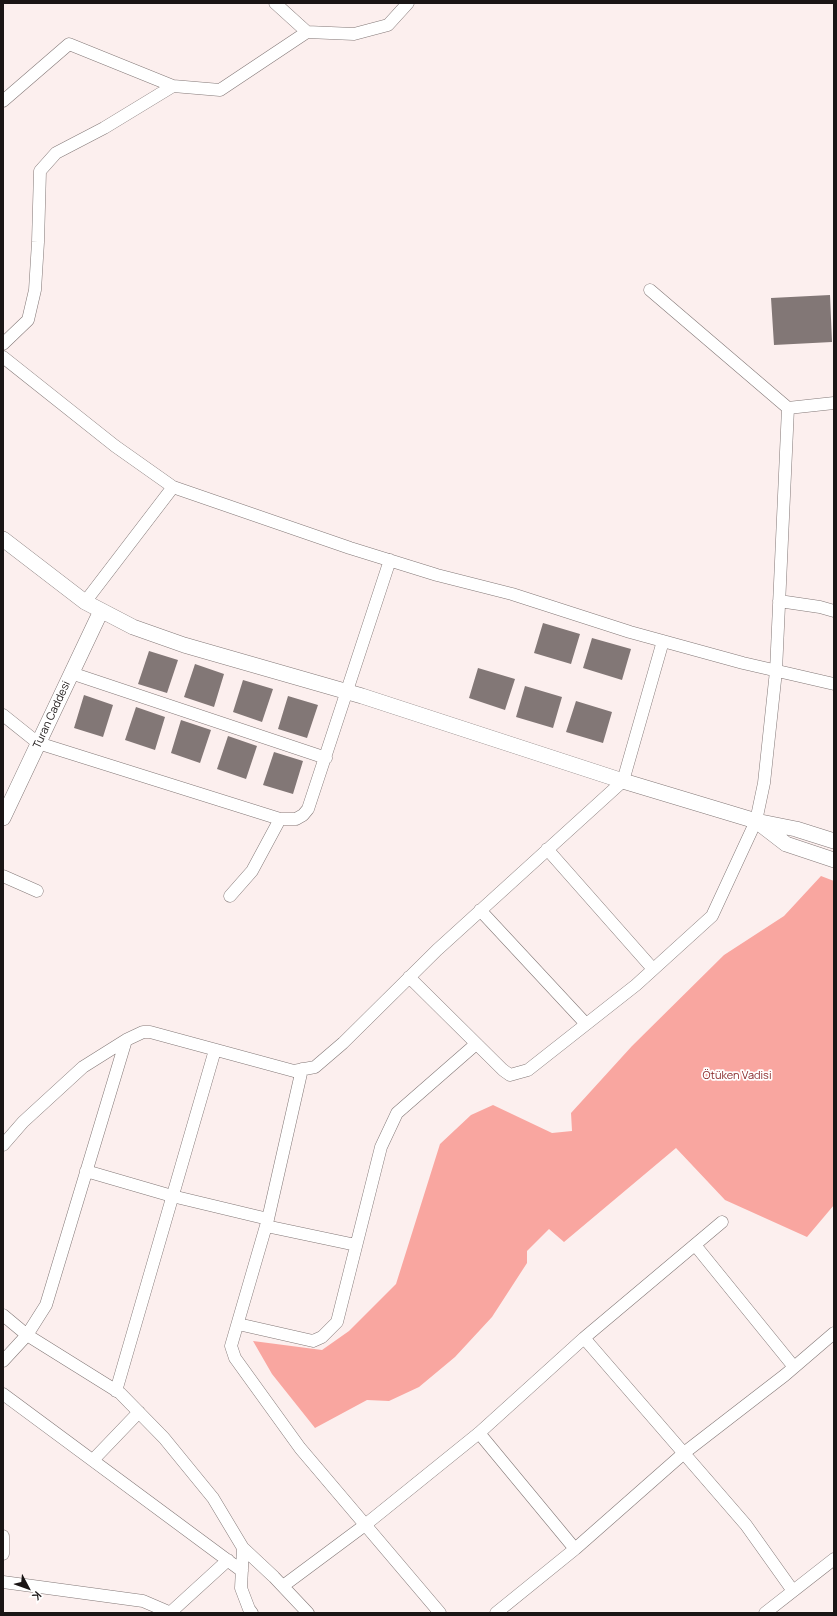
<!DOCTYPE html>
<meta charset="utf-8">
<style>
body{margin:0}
#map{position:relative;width:837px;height:1616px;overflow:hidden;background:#fcefee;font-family:Manrope,sans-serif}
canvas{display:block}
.frame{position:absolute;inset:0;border:4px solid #1a1515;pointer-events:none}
.north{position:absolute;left:8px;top:1568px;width:40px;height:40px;-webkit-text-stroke:3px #fff;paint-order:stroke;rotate:131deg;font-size:11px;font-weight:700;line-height:16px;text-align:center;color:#1a1515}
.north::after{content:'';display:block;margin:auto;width:14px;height:18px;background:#1a1515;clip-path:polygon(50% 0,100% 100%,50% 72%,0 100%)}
</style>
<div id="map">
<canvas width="837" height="1616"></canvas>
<div class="frame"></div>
<div class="north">K</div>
</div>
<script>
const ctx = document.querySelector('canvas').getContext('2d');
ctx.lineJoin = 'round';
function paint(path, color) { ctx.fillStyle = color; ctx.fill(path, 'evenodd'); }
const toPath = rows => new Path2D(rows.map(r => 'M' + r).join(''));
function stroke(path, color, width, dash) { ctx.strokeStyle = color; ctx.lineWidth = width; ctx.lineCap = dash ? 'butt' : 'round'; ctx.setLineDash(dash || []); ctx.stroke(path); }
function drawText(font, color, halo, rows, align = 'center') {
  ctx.font = font + ' Manrope,sans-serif'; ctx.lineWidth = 3.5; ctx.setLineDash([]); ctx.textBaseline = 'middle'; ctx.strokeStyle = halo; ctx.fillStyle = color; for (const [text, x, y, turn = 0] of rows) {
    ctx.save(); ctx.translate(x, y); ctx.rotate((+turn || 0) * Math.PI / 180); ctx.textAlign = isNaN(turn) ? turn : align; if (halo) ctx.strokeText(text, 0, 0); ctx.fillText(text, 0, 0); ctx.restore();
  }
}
const green = toPath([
 [821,876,834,881,834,1205,807,1237,725,1200,676,1148,564,1242,549,1229,527,1251,527,1263,492,1317,455,1357,419,1387,389,1401,367,1400,315,1428,272,1374,253,1341,322,1350,349,1331,396,1284,440,1144,471,1115,493,1105,552,1133,572,1131,571,1113,632,1046,724,955,784,916]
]);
const building = toPath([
 [830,295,832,342,774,345,771,298],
 [543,623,580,634,571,664,534,653],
 [592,638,631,649,622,680,583,668],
 [149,651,178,660,167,693,138,684],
 [195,664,224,674,214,707,184,697],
 [478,668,515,679,505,710,469,698],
 [243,680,273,689,262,722,233,712],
 [525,686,562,697,553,728,516,717],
 [84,695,113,705,103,737,74,728],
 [288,696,318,705,307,738,278,729],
 [576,701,612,712,603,743,566,732],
 [136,707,165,717,155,750,125,740],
 [181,720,211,730,200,763,171,753],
 [228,736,257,746,246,779,217,769],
 [274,752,303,761,293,794,263,785]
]);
const minor = toPath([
 [275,3,307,32],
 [3,101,69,44,173,86,220,90,307,32,354,34,388,25,408,3],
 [3,344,28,320,35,290,38,242,40,171,56,153,104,128,173,86],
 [3,357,115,446,173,487,350,548,437,575,512,594,630,632,743,663,834,684],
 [788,408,834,403],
 [779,601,820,607,834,611],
 [85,602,173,487],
 [71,673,326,758],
 [3,715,38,743,280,819,296,819,303,815,308,809,390,560],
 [547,849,653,969],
 [3,876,37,891],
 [230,896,252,871,280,819],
 [480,910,586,1024],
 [409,977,503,1070,510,1075,528,1070,636,985,712,916,756,821,764,783,776,671,788,408,650,290],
 [302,1069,268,1219,231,1346,235,1358,300,1448,440,1613],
 [3,1145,23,1122,83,1067,126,1040,143,1032,150,1032,294,1071,315,1067,343,1043,437,950,623,781,663,641],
 [86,1171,172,1196,268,1219],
 [266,1226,356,1245],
 [695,1245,794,1367],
 [3,1315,27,1335,120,1393,164,1438,213,1498,243,1548,274,1577,308,1613],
 [238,1324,313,1341,322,1337,337,1322,381,1147,397,1113,476,1044],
 [584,1338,746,1525,793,1591],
 [3,1361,27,1335,46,1305,126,1040],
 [116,1391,215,1050],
 [3,1394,242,1571],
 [479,1433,575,1549],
 [93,1460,139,1412],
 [3,1536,3,1554],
 [243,1548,241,1588,249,1609,252,1613],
 [3,1582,143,1601,171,1613],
 [283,1586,365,1525,479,1433,584,1338,722,1222],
 [171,1612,228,1560],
 [496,1613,575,1549,684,1453,785,1375,834,1333],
 [765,1613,834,1559]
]);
const tertiary = toPath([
 [3,539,85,602,133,627,184,645,362,696,623,781,756,821,796,829,834,841],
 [3,818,101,611],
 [760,824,786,844,834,860]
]);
const streetNames = [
 ["Turan Caddesi",52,715,-65]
];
const parkNames = [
 ["Ötüken Vadisi",737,1076]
];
paint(green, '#f9a6a0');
paint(building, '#827776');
stroke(minor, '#837877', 13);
stroke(tertiary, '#837877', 16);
stroke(minor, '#fff', 12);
stroke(tertiary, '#fff', 15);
drawText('11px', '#1a1515', '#fff', streetNames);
drawText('11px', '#88292a', '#fff', parkNames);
</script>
